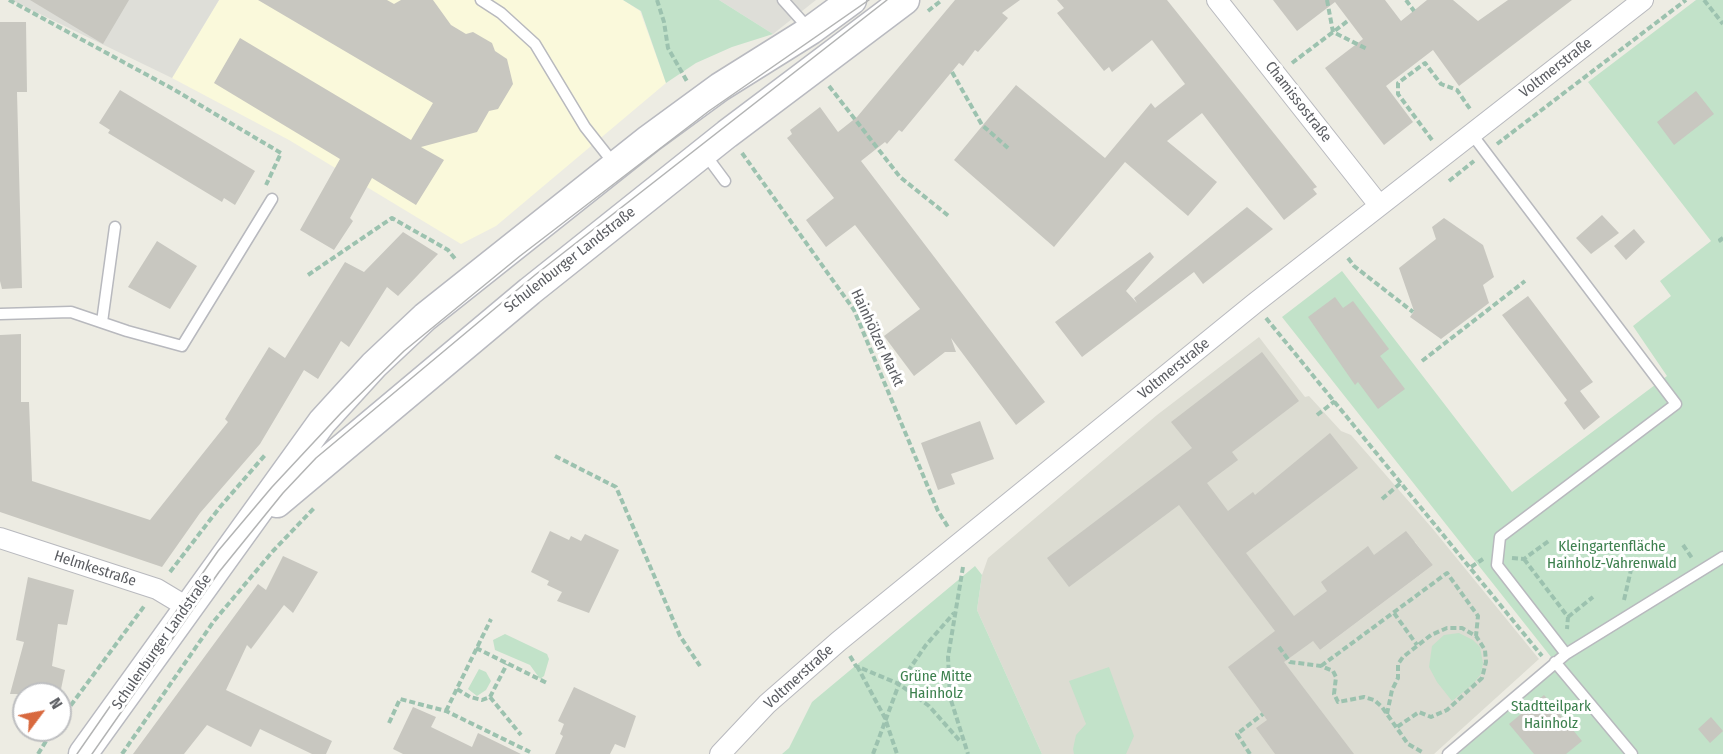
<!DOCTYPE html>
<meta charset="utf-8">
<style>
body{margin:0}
#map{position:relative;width:1723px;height:754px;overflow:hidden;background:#edece3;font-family:"Fira Sans Condensed",sans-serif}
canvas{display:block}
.north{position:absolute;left:12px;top:682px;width:60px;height:60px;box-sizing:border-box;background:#fff;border:2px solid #bdbec0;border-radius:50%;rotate:58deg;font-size:16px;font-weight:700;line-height:24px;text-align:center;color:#5b5d62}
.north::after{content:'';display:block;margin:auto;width:21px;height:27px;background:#d8693e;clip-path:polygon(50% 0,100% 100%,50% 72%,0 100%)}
</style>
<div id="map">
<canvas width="1723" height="754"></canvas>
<div class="north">N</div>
</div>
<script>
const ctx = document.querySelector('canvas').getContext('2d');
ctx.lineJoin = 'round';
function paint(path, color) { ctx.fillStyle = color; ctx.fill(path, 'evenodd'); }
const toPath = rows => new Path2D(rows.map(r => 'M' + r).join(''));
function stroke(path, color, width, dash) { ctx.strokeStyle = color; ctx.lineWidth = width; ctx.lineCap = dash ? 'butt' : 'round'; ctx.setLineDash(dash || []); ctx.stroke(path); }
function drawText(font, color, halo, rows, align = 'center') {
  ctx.font = font + ' "Fira Sans Condensed",sans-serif'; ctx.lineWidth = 6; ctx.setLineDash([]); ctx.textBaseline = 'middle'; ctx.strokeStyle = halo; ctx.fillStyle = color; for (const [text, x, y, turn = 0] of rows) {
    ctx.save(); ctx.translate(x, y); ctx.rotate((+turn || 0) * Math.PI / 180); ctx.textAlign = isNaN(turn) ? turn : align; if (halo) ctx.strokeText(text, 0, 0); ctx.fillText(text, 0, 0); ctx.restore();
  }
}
const commercial = toPath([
 [219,0,623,0,640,11,666,83,496,226,461,244,289,140,172,78]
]);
const industrial = toPath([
 [11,0,219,0,172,78],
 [719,0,816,0,773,34]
]);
const education = toPath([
 [1259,337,1305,397,1309,396,1341,431,1351,435,1432,528,1539,659,1434,754,1042,754,977,610,982,575,988,558,1157,415],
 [1415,542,1433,565,1320,650,1302,626]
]);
const green = toPath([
 [623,0,719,0,773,34,732,47,696,63,666,83,641,11],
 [1696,0,1723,0,1723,754,1448,754,1555,662,1282,317,1342,271,1512,492,1667,376,1633,326,1671,296,1660,281,1711,241,1588,82],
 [975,566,982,575,977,610,1042,754,782,754,789,748,812,702],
 [1459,633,1473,640,1480,647,1483,663,1481,674,1473,684,1452,701,1437,682,1429,667,1432,646,1444,635],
 [505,634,547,654,549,659,544,676,540,679,530,665,495,650,493,640],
 [1109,667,1134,736,1126,754,1074,754,1073,749,1076,735,1086,724,1069,681],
 [479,669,486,672,491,681,486,690,477,696,468,689]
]);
const building = toPath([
 [30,0,129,0,103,44],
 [258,0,387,0,394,4,401,0,433,0,451,25,466,34,473,32,492,43,495,51,507,59,513,84,498,109,489,111,477,132,421,147,444,160,416,205,372,178,350,218,353,221,334,250,300,230,340,159,214,83,240,38,411,140,433,103],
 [955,0,1020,0,1002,13,1008,18,978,52,975,50,963,66,959,63,902,132,899,130,887,144,885,142,861,161,1045,402,1016,425,951,338,956,352,945,352,914,376,884,336,920,309,855,225,826,247,806,220,834,198,787,138,792,134,790,130,820,107,838,132,857,117],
 [1057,0,1167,0,1317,187,1313,189,1317,194,1284,220,1202,113,1167,141,1217,182,1188,216,1125,162,1054,247,954,160,1016,85,1105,158,1151,103,1155,108,1185,84,1152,40,1112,72,1109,67,1104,71,1057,13,1064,8],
 [1273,0,1385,0,1401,21,1427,0,1453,0,1478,21,1508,0,1572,0,1459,86,1433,50,1386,86,1413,122,1384,145,1325,68,1363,39,1335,2,1297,31],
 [0,22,26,22,27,92,17,92,22,288,2,289,0,281],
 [120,90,255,171,235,205,224,198,222,202,108,133,110,130,99,123],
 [1696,91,1714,114,1674,145,1657,122],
 [1247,207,1273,229,1203,284,1194,272,1082,357,1055,322,1150,252,1154,257,1126,291,1137,303,1134,298],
 [1602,215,1619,233,1591,254,1576,238],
 [1444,218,1483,245,1494,277,1483,285,1489,303,1441,339,1410,317,1414,311,1399,268,1436,239,1432,227],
 [1634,229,1645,242,1626,260,1614,246],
 [403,232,438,254,398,296,387,287,349,347,341,341,318,379,304,370,260,444,200,513,162,567,0,512,0,335,21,334,21,402,29,402,32,481,150,520,228,422,225,419,269,347,285,358,345,262,364,272],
 [157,241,197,266,170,309,128,287],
 [1528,296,1593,382,1580,391,1600,417,1584,430,1564,403,1567,400,1502,315],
 [1335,297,1343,308,1353,301,1389,349,1380,356,1405,389,1378,409,1358,382,1355,385,1308,317],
 [1262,352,1299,401,1232,452,1238,460,1207,483,1228,511,1253,492,1255,495,1330,433,1358,468,1246,553,1294,616,1327,591,1321,582,1368,546,1374,555,1406,531,1433,565,1320,650,1313,641,1284,662,1354,754,1275,754,1256,728,1267,720,1228,667,1275,631,1179,505,1069,587,1047,558,1192,448,1171,422],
 [980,421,994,459,951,474,955,484,938,490,921,443],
 [550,531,569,540,571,536,581,541,585,534,619,550,589,613,557,601,562,592,547,585,549,581,531,572],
 [283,556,318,572,293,613,284,605,251,649,247,645,226,690,332,741,326,754,312,754,260,729,251,747,207,725,184,754,133,754,258,584,266,590],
 [28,577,74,590,67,625,58,624,52,666,65,670,60,694,10,694,24,642,16,640],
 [574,687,636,716,625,748,615,744,610,754,555,754,563,736,560,734,564,724,558,721],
 [1544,695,1582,741,1566,754,1534,754,1509,724],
 [413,707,436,717,431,727,472,747,478,733,521,754,403,754,393,749],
 [1711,717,1723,731,1710,743,1698,729]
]);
const path = toPath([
 [9,0,173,89,281,153,266,185],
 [657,0,664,22,668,48,688,83],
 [1327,0,1333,32,1367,49],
 [1406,0,1414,11],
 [1704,0,1723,24],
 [928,11,942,0],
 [1292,63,1349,20],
 [952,72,982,125,1008,148],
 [829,86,900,177,950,217],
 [1432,140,1398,94,1398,83,1425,63,1441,84,1457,90,1470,109],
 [1497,144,1686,0],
 [742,153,854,310,938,511,948,527],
 [1449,181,1474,161],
 [1723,238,1720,240,1723,244],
 [1348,258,1354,266,1413,312],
 [308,275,392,218,448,250,456,260],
 [1266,318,1542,656],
 [1422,361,1525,281],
 [1317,415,1335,401],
 [555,456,616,487,680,636,700,666],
 [1382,499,1402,482],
 [1683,545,1692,558],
 [1512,558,1524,559,1550,540],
 [1524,559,1568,617,1567,629],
 [963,567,948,657,950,697,968,754],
 [1471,567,1483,559],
 [170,572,220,507,265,455],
 [1624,600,1633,561],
 [1394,613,1417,645],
 [1568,617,1593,597],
 [1279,647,1290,662,1321,666,1333,671,1336,677,1334,694,1338,702,1364,697,1374,700,1382,707,1408,744,1424,753],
 [476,648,547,683],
 [850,656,856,666,899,684,929,706,960,741],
 [857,666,885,718,897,754],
 [1321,666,1447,573,1478,616,1476,636],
 [457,689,470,697,482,700,490,697,507,664],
 [490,697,521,735],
 [446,711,491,619],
 [1387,714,1392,690,1398,678,1398,664,1403,657,1431,635,1447,628,1462,628,1476,636,1485,650,1486,662,1482,678,1447,710,1431,717,1419,712,1397,727],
 [60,720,145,605],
 [389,723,400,699,446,711,530,752],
 [38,754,53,730],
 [122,754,214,621,273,551,315,507],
 [873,754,899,684,926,645,954,613],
 [1250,754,1237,734,1263,714]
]);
const service = toPath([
 [481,0,501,13,535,44,585,127,615,165],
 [783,0,810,30],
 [1471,133,1676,404,1500,537,1497,565,1566,654],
 [705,154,725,181],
 [0,314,71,312,127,331,182,346,272,199],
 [102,322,115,227],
 [1555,662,1632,754],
 [1448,754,1566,654,1723,557]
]);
const minor = toPath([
 [1217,0,1379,205],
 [0,538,157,589,187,607],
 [720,754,767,704,839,641,1255,303,1643,0]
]);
const secondary = toPath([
 [277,503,530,291,727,134,905,0],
 [83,754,322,422,374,365,425,317,649,139,720,87,811,30,852,0]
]);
const tram = toPath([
 [77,754,218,551,272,487,341,413,404,351,520,256,709,111,869,0],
 [92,754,219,572,283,493,316,458,535,275,887,0]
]);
const streetNames = [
 ["Voltmerstraße",1556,68,-38],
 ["Chamissostraße",1298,102,52],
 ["Schulenburger Landstraße",570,260,-38],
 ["Hainhölzer Markt",877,338,65],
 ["Voltmerstraße",1174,369,-39],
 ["Helmkestraße",95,569,18],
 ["Schulenburger Landstraße",162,642,-55],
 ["Voltmerstraße",799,677,-42]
];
const parkNames = [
 ["Kleingartenfläche",1612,547],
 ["Hainholz-Vahrenwald",1612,564],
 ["Grüne Mitte",936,677],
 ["Hainholz",936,694],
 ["Stadtteilpark",1551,707],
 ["Hainholz",1551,724]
];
paint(commercial, '#faf9db');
paint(industrial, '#deded8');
paint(education, '#dcdcd2');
paint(green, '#c2e2c9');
paint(building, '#c8c7c0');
stroke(service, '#b8b9be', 13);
stroke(minor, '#b8b9be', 22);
stroke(secondary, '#b9bac0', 31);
stroke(path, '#9cc2af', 4, [6, 3]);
stroke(service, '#fff', 10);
stroke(minor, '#fff', 20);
stroke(secondary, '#fff', 28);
stroke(tram, '#b3b4b4', 1.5);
drawText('15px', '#5b5d62', '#fff', streetNames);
drawText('15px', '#3d804e', '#fff', parkNames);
</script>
